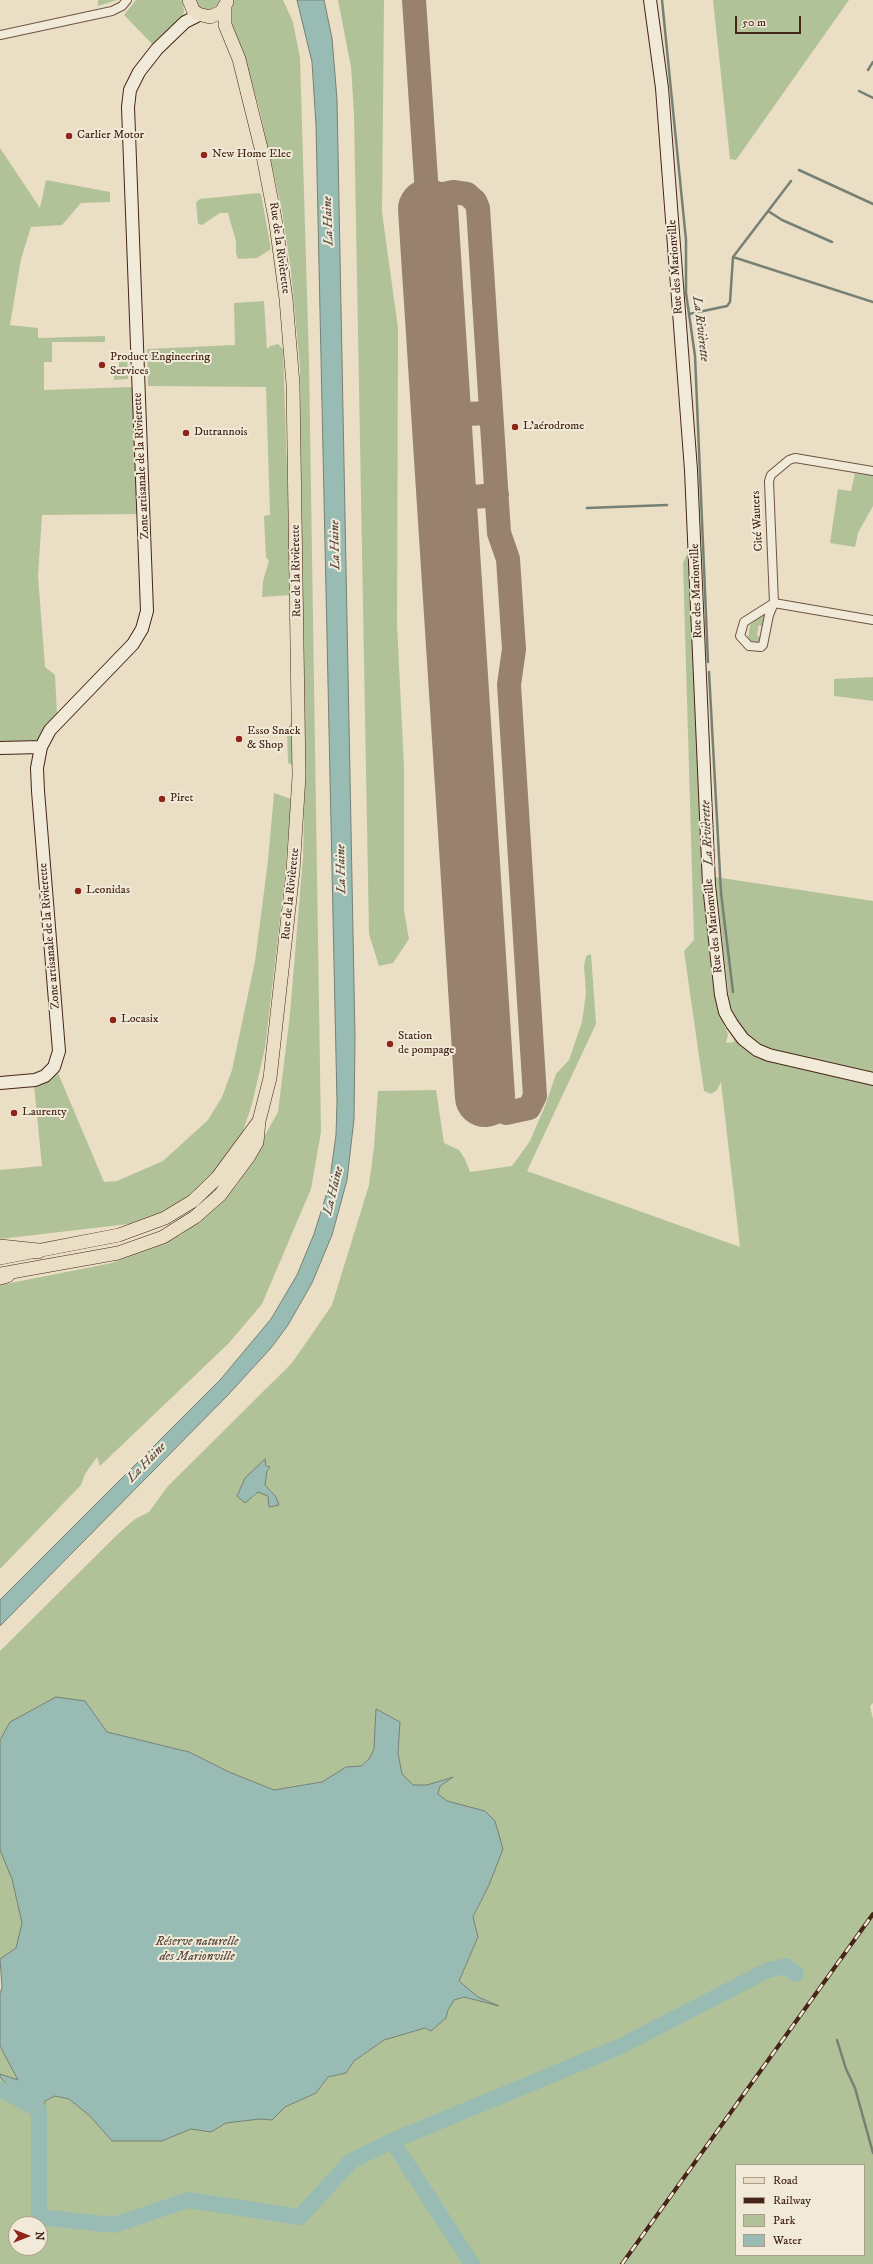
<!DOCTYPE html>
<meta charset="utf-8">
<style>
body{margin:0}
#map{position:relative;width:873px;height:2264px;overflow:hidden;background:#eadec5;font-family:"IM FELL DW Pica",serif}
canvas{display:block}
.legend{position:absolute;left:735px;top:2164px;width:130px;height:92px;box-sizing:border-box;background:#f1ead9;border:1px solid #ad9b8b;margin:0;padding:5px 7px;list-style:none;font-size:12px;color:#462517}
.legend li{display:flex;align-items:center;gap:8px;height:20px}
.legend b{width:20px;border:1px solid #ad9b8b}
.north{position:absolute;left:8px;top:2216px;width:40px;height:40px;box-sizing:border-box;background:#f1ead9;border:1px solid #ad9b8b;border-radius:50%;rotate:90deg;font-size:11px;font-weight:700;line-height:16px;text-align:center;color:#462517}
.north::after{content:'';display:block;margin:auto;width:14px;height:18px;background:#8f2418;clip-path:polygon(50% 0,100% 100%,50% 72%,0 100%)}
.scale{position:absolute;left:735px;top:16px;width:66px;height:18px;box-sizing:border-box;border:2px solid #462517;border-top:0;padding-left:5px;font-size:12px;line-height:14px;white-space:nowrap;color:#462517;-webkit-text-stroke:3px #f1ead9;paint-order:stroke}
</style>
<div id="map">
<canvas width="873" height="2264"></canvas>
<ul class="legend">
<li><b style="height:5px;background:#eadec5"></b>Road</li>
<li><b style="height:5px;background:#462517"></b>Railway</li>
<li><b style="height:11px;background:#b2c298"></b>Park</li>
<li><b style="height:11px;background:#98bcb3"></b>Water</li>
</ul>
<div class="north">N</div>
<div class="scale">50 m</div>
</div>
<script>
const ctx = document.querySelector('canvas').getContext('2d');
ctx.lineJoin = 'round';
function paint(path, color) { ctx.fillStyle = color; ctx.fill(path, 'evenodd'); }
const toPath = rows => new Path2D(rows.map(r => 'M' + r).join(''));
function stroke(path, color, width, dash) { ctx.strokeStyle = color; ctx.lineWidth = width; ctx.lineCap = dash ? 'butt' : 'round'; ctx.setLineDash(dash || []); ctx.stroke(path); }
function drawText(font, color, halo, rows, align = 'center') {
  ctx.font = font + ' "IM FELL DW Pica",serif'; ctx.lineWidth = 4; ctx.setLineDash([]); ctx.textBaseline = 'middle'; ctx.strokeStyle = halo; ctx.fillStyle = color; for (const [text, x, y, turn = 0] of rows) {
    ctx.save(); ctx.translate(x, y); ctx.rotate((+turn || 0) * Math.PI / 180); ctx.textAlign = isNaN(turn) ? turn : align; if (halo) ctx.strokeText(text, 0, 0); ctx.fillText(text, 0, 0); ctx.restore();
  }
}
const green = toPath([
 [98,0,117,0,98,6],
 [136,0,183,0,184,13,176,24,154,46,124,15],
 [194,0,220,0,214,9,205,11,197,6],
 [234,0,283,0,293,22,300,58,309,362,321,1132,311,1189,262,1304,229,1343,100,1466,97,1457,85,1474,81,1485,0,1569,0,1285,112,1263,181,1235,237,1185,278,1112,290,1014,303,857,305,770,300,367,291,271,282,211,259,107,242,51,232,27,231,12],
 [338,0,384,0,382,212,398,328,397,625,404,766,404,911,409,939,393,963,379,966,369,934,354,113,351,67],
 [713,0,849,0,736,160,730,159],
 [0,148,40,208,46,180,110,192,110,202,81,203,62,225,31,227,21,259,10,325,38,328,38,338,105,336,105,342,52,342,52,362,44,362,44,390,133,387,139,514,42,515,38,576,45,667,55,675,57,714,37,747,0,750],
 [259,193,261,194,271,249,257,258,238,259,236,253,236,241,228,213,220,213,202,225,198,224,196,202,200,199],
 [264,301,267,349,270,346,278,344,283,349,291,595,262,597,263,581,269,561,266,557,264,516,270,515,266,387,148,386,147,349,235,345,234,303],
 [119,354,127,354,128,379,114,380,114,370,119,366],
 [855,473,873,476,873,506,858,533,855,547,830,543,838,489,851,491],
 [689,550,703,882,718,1011,728,1034,726,1043,734,1042,715,877,873,901,873,1703,870,1706,873,1719,873,2264,0,2264,0,2077,22,2101,43,2112,45,2101,55,2096,69,2099,90,2116,112,2141,162,2141,191,2129,211,2132,226,2123,260,2119,272,2120,285,2107,316,2093,328,2077,346,2073,354,2061,384,2040,425,2028,431,2031,446,2018,448,2010,454,2000,464,1997,496,2005,478,1997,459,1981,478,1937,473,1918,489,1885,460,1806,447,1801,438,1794,440,1786,451,1777,427,1785,413,1785,402,1774,398,1753,400,1722,377,1710,374,1749,369,1759,361,1766,346,1767,322,1782,274,1790,229,1772,189,1752,107,1732,85,1701,10,1722,0,1740,0,1651,119,1533,135,1519,149,1512,168,1486,292,1363,332,1305,369,1185,374,1147,378,1091,436,1090,444,1143,459,1150,465,1159,470,1172,512,1166,530,1141,545,1106,556,1074,569,1060,582,1022,586,993,584,966,586,956,591,954,596,1024,527,1171,740,1247,721,1082,717,1090,711,1094,704,1091,684,951,694,940,683,563],
 [261,1462,270,1467,267,1471,265,1485,276,1497,269,1502,268,1496,262,1492,258,1492,252,1498,237,1496],
 [389,2139,451,2233,391,2145,354,2159],
 [736,2165,864,2165,864,2255,736,2255],
 [16,2224,40,2224,40,2248,16,2248],
 [763,614,766,616,763,627,759,625,757,635,761,638,761,640,758,643,751,643,748,638,750,625],
 [873,677,873,701,834,696,834,679],
 [292,722,292,765,288,763,287,729],
 [274,793,291,799,285,876,265,1048,252,1104,240,1140,208,1182,186,1201,158,1216,137,1223,0,1239,0,1170,42,1166,34,1085,50,1081,58,1073,104,1182,117,1181,163,1161,208,1120,222,1097,232,1070,255,961,268,861],
 [0,1850,12,1879,22,1923,16,1948,0,1959],
 [0,2046,19,2080,0,2074]
]);
const water = toPath([
 [297,0,324,0,332,38,337,99,355,1037,354,1119,347,1180,332,1235,312,1283,288,1325,271,1348,228,1395,0,1626,0,1600,220,1380,271,1319,297,1275,314,1234,329,1186,336,1135,337,1102,316,125,312,62,297,0],
 [265,1459,266,1466,270,1467,267,1471,265,1485,276,1497,279,1505,269,1507,268,1496,258,1492,245,1503,237,1496,245,1478,265,1459],
 [56,1697,85,1701,107,1732,189,1752,229,1772,274,1790,322,1782,346,1767,361,1766,369,1759,374,1749,376,1709,400,1722,398,1753,402,1774,413,1785,427,1785,453,1777,440,1786,438,1794,447,1801,485,1811,495,1821,503,1849,489,1885,473,1917,478,1937,459,1981,478,1997,499,2006,464,1997,454,2000,448,2010,446,2018,431,2031,425,2028,384,2040,354,2061,346,2073,328,2077,316,2093,285,2107,272,2120,260,2119,226,2123,211,2132,191,2129,162,2141,112,2141,90,2116,69,2099,55,2096,45,2101,44,2112,23,2101,0,2077,0,2074,18,2080,0,2046,0,1994,2,1987,0,1959,16,1948,22,1923,12,1879,0,1850,0,1740,10,1722,56,1697]
]);
const stream = toPath([
 [662,0,686,240,686,293,695,356,708,662],
 [868,70,873,62],
 [859,91,873,98],
 [799,170,873,204],
 [768,211,782,220,832,242],
 [733,257,873,302],
 [689,314,727,306,730,302,733,257,791,181],
 [587,508,667,505],
 [709,672,721,893,733,992],
 [837,2040,846,2069,855,2088,873,2153]
]);
const river = toPath([
 [0,2089,39,2110,39,2217,114,2225,188,2200,300,2217,351,2161,392,2141,472,2264],
 [392,2141,621,2046,768,1970,786,1966,796,1974]
]);
const taxiway = toPath([
 [414,0,428,209],
 [428,209,432,200,439,195,453,192,467,194,475,201,478,208,499,533,508,559,514,649,509,685,535,1096,529,1108,506,1113,489,1106,485,1097],
 [441,415,491,413],
 [447,499,497,495]
]);
const runway = toPath([
 [428,209,485,1097]
]);
const street = toPath([
 [0,35,112,11,122,6,127,0],
 [873,471,795,458,789,460,771,475,769,481,774,603,744,622,740,636,749,646,761,647,763,645,769,615,774,603,873,620]
]);
const secondary = toPath([
 [650,0,662,88,691,470,709,885,721,995,725,1012,732,1024,743,1039,757,1050,769,1055,873,1079],
 [0,748,41,747],
 [0,1083,35,1080,45,1076,54,1067,59,1051,38,791,37,768,41,747,50,730,133,644,142,629,147,611,128,107,130,90,139,72,157,49,185,22,199,15]
]);
const primary = toPath([
 [189,0,193,10,198,14,210,17,221,12,227,2],
 [0,1258,119,1235,165,1218,193,1201,217,1178,259,1121],
 [0,1274,118,1253,163,1237,195,1217,220,1195,249,1156,257,1142,259,1121,270,1078,293,871,299,776,293,384,286,299,276,224,263,156,239,59,225,25,225,7]
]);
const highway = toPath([
 [0,1247,38,1251],
 [0,1277,7,1275]
]);
const rail = toPath([
 [622,2264,873,1914]
]);
const markers = [
 [69,136,4,"#8f2418"],
 [204,155,4,"#8f2418"],
 [102,365,4,"#8f2418"],
 [515,427,4,"#8f2418"],
 [186,433,4,"#8f2418"],
 [239,739,4,"#8f2418"],
 [162,799,4,"#8f2418"],
 [78,891,4,"#8f2418"],
 [113,1020,4,"#8f2418"],
 [390,1044,4,"#8f2418"],
 [14,1113,4,"#8f2418"]
];
const poiNames = [
 ["Carlier Motor",77,136],
 ["New Home Elec",212,155],
 ["Product Engineering",110,358],
 ["Services",110,372],
 ["L'aérodrome",523,427],
 ["Dutrannois",194,433],
 ["Esso Snack",247,732],
 ["& Shop",247,746],
 ["Piret",170,799],
 ["Leonidas",86,891],
 ["Locasix",121,1020],
 ["Station",398,1037],
 ["de pompage",398,1051],
 ["Laurenty",22,1113]
];
const streetNames = [
 ["Rue de la Rivièrette",279,248,82],
 ["Rue des Marionville",676,267,-94],
 ["Zone artisanale de la Rivierette",142,466,-93],
 ["Cité Wauters",758,521,-93],
 ["Rue de la Rivièrette",297,571,-91],
 ["Rue des Marionville",697,591,-92],
 ["Rue de la Rivièrette",291,894,-84],
 ["Rue des Marionville",714,926,-96],
 ["Zone artisanale de la Rivierette",50,936,-95]
];
const waterNames = [
 ["La Haine",329,221,-92],
 ["La Rivièrette",700,329,83],
 ["La Haine",336,545,-91],
 ["La Rivièrette",708,833,-93],
 ["La Haine",342,869,-91],
 ["La Haine",334,1191,-76],
 ["La Haine",147,1463,-46],
 ["Réserve naturelle",197,1942],
 ["des Marionville",197,1957]
];
paint(green, '#b2c298');
paint(water, '#98bcb3');
stroke(water, '#778075', 1);
stroke(stream, '#778075', 2.5);
stroke(river, '#98bcb3', 16);
stroke(taxiway, '#98826e', 24);
stroke(runway, '#98826e', 60);
stroke(street, '#6f5342', 10);
stroke(secondary, '#462517', 14);
stroke(primary, '#462517', 14);
stroke(highway, '#462517', 16);
stroke(street, '#f1ead9', 8);
stroke(secondary, '#f1ead9', 12);
stroke(primary, '#eadec5', 13);
stroke(highway, '#eadec5', 15);
stroke(rail, '#462517', 4);
stroke(rail, '#f1ead9', 2.5, [8]);
for (const [x, y, r, color] of markers) { const dot = new Path2D(); dot.arc(x, y, r, 0, 2 * Math.PI); ctx.fillStyle = color; ctx.fill(dot); stroke(dot, '#f1ead9', 1.5); }
drawText('12px', '#462517', '#f1ead9', poiNames, 'left');
drawText('12px', '#462517', '#f1ead9', streetNames);
drawText('italic 13px', '#5a4b3e', '#f1ead9', waterNames);
</script>
